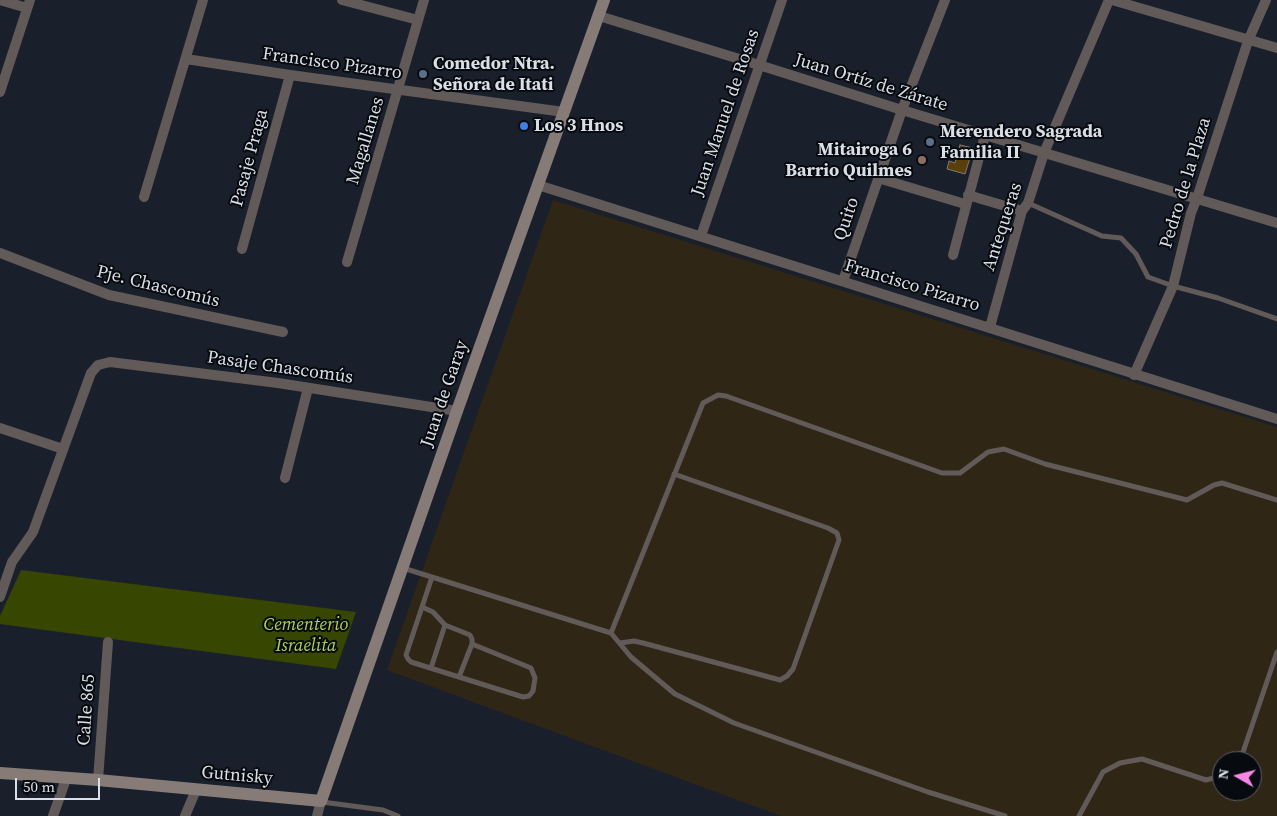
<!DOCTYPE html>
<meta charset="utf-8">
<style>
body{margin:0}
#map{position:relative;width:1277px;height:816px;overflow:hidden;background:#1a202b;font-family:"Source Serif 4",serif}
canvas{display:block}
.north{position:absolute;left:1212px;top:751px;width:50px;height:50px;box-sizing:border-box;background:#070a0e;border:1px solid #5b5f64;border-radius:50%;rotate:278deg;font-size:14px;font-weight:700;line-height:20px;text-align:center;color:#dadee6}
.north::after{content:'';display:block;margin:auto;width:18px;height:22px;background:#fa87e7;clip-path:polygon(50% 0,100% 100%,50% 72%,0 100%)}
.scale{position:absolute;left:15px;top:778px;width:85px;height:22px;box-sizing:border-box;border:2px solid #dadee6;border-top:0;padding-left:6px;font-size:15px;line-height:18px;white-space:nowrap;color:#dadee6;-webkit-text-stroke:4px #070a0e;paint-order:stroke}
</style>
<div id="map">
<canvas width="1277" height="816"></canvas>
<div class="north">N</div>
<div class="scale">50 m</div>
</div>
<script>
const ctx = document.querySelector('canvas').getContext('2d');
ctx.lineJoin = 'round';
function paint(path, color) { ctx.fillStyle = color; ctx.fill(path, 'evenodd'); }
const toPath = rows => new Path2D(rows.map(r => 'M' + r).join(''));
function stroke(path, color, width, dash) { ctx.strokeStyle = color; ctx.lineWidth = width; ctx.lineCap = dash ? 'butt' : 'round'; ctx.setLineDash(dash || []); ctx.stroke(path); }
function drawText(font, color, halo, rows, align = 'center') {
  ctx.font = font + ' "Source Serif 4",serif'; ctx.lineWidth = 4; ctx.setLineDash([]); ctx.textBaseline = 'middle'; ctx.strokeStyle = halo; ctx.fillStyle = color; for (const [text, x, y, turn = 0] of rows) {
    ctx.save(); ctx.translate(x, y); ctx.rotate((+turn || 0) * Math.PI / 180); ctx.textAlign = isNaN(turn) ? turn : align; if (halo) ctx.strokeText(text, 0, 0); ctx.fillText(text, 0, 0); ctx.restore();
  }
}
const industrial = toPath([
 [553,200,1277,427,1277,816,781,816,387,670],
 [1222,761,1252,761,1252,791,1222,791]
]);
const green = toPath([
 [21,570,356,612,336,669,0,624,0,616]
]);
const building = toPath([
 [960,145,973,148,965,174,947,169,949,161,955,163,960,145]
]);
const lane = toPath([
 [1028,203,1102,236,1121,238,1136,254,1148,277,1173,286,1218,298,1277,319],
 [403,568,611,633,703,403,718,395,726,396,942,473,960,473,988,452,1004,449,1045,464,1187,500,1214,485,1222,483,1277,500],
 [432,577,406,655,408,659,411,662,523,697,529,696,533,691,535,678,531,668,472,644],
 [422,607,433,612,445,625,470,635,472,639,472,644,459,677],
 [611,633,631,657,675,694,734,723,928,792,1005,816],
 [620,643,634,641,643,643,780,680,787,676,793,669,839,540,837,533,828,528,674,474],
 [431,668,445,625],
 [1240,761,1277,652],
 [322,802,383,810,398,816],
 [1079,816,1103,772,1120,763,1142,759,1206,780,1222,776]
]);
const street = toPath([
 [0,0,27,8],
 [342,0,418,20],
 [1112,0,1277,48],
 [599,16,759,65,902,110,1277,223],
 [186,59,290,75,564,112],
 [0,92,30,0],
 [878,178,965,204],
 [538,185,1277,419],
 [968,195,1022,211],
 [144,197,203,0],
 [701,236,782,0],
 [242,249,290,75],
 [0,253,109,295,283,332],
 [953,255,985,135],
 [347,262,424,0],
 [843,281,902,110,945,0],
 [990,327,1022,211,1028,203,1044,153,1109,0],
 [1134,375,1173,286,1191,213,1197,198,1248,41,1266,0],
 [0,428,63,449],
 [285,478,308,388],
 [0,597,12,562,33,532,91,373,98,365,110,362,278,383,457,411],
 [98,780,108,642],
 [53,816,66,779],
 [185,816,196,790],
 [317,816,321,801]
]);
const secondary = toPath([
 [0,773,98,780,321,801,457,411,604,0]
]);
const markers = [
 [423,74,5,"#5c6f8a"],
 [524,126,5,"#3f7fe0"],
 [930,142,5,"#5c6f8a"],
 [922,160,5,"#8d6e63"]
];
const streetNames = [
 ["Francisco Pizarro",332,64,8],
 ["Juan Ortíz de Zárate",871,83,17],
 ["Juan Manuel de Rosas",726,113,-71],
 ["Magallanes",366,141,-73],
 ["Pasaje Praga",250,158,-75],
 ["Pedro de la Plaza",1186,183,-73],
 ["Quito",847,219,-71],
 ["Antequeras",1003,227,-72],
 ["Francisco Pizarro",912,286,17],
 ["Pje. Chascomús",158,287,14],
 ["Pasaje Chascomús",280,368,8],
 ["Juan de Garay",445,394,-71],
 ["Calle 865",87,710,-86],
 ["Gutnisky",237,776,5]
];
const poiNames = [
 ["Comedor Ntra.",433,64],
 ["Señora de Itati",433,85],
 ["Los 3 Hnos",534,126],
 ["Merendero Sagrada",940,132],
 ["Familia II",940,153],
 ["Mitairoga 6",912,150,"right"],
 ["Barrio Quilmes",912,171,"right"]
];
const parkNames = [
 ["Cementerio",306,625],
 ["Israelita",306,646]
];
paint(industrial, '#2f2616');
paint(green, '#374600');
paint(building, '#593f0a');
stroke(building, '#82796c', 1);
stroke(lane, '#615a58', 5);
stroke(street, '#615a58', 10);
stroke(secondary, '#877b78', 12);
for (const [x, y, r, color] of markers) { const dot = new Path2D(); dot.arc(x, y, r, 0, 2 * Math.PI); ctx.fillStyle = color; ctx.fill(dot); stroke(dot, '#070a0e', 2); }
drawText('18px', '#dadee6', '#070a0e', streetNames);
drawText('bold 18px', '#dadee6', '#070a0e', poiNames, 'left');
drawText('italic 18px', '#b0d055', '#070a0e', parkNames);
</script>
